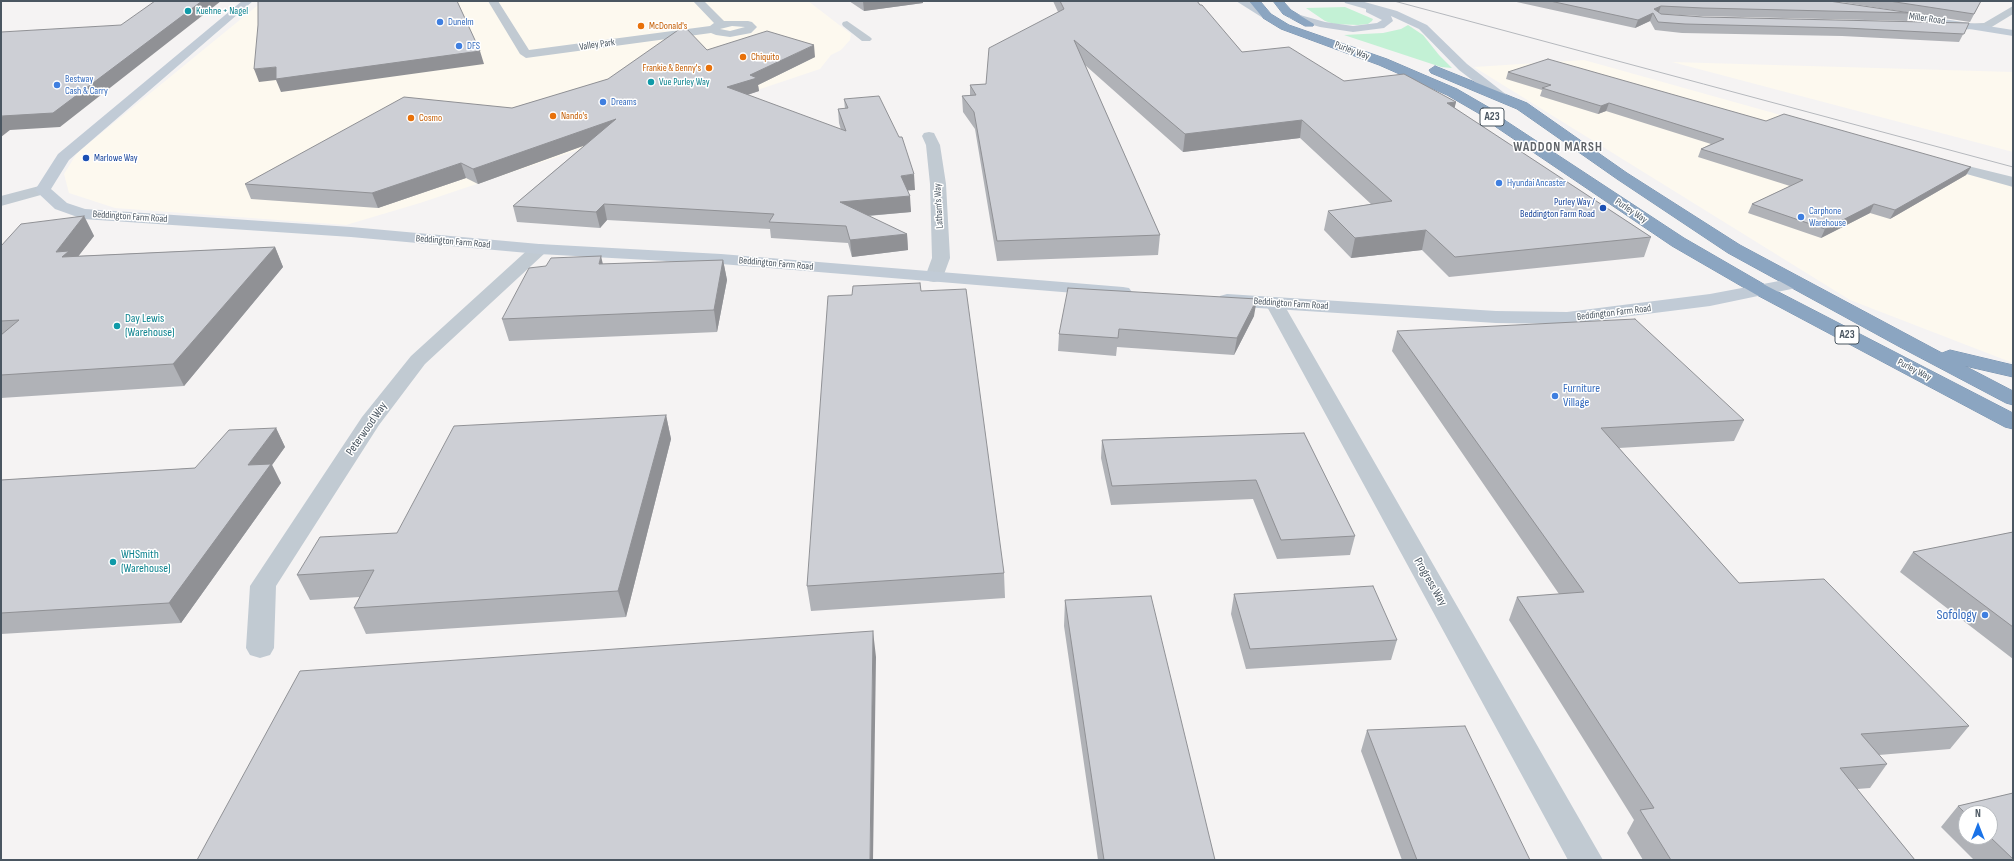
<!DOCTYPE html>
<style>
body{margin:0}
#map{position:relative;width:2014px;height:861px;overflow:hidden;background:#f5f3f3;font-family:"Sofia Sans Condensed",sans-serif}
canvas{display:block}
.frame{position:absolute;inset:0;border:2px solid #4a5661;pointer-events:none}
.north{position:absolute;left:1958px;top:805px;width:40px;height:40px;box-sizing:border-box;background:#fff;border:1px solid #b7bbc0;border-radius:50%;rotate:0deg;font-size:11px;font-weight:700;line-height:16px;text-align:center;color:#4a5661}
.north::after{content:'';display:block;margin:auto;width:14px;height:18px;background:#1a73e8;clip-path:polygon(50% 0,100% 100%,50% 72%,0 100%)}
</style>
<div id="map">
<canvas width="2014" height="861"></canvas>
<div class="frame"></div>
<div class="north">N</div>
</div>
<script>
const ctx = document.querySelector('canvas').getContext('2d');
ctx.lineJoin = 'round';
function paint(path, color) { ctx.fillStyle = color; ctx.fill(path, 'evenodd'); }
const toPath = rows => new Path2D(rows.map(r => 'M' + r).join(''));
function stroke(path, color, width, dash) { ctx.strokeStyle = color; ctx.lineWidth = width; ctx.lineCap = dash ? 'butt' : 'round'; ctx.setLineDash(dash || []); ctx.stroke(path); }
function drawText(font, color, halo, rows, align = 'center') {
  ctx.font = font + ' "Sofia Sans Condensed",sans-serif'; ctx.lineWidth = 3; ctx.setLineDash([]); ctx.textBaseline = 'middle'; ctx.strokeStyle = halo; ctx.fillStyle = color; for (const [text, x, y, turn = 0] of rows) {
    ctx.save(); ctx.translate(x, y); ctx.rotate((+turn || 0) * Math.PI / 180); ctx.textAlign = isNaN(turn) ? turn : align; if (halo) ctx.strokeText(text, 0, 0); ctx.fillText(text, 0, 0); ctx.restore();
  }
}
const commercial = toPath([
 [263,1,808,1,851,34,850,40,841,50,831,55,820,69,420,203,346,225,115,208,69,193,64,174,77,153],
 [1584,60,2013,180,2013,363,1850,300,1474,67],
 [1672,62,2013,72,2013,152]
]);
const green = toPath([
 [1345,7,1373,19,1372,21,1368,24,1358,25,1334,24,1325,21,1306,8],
 [1408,25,1423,35,1439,55,1452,68,1441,67,1344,35,1383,33,1401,29]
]);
const street = toPath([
 [488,1,498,1,529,50,710,26,714,23,693,1,704,1,724,21,748,21,752,22,757,27,751,33,730,37,716,35,711,33,526,58,520,54,488,1],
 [732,26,745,27,730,31,720,29,732,26],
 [2013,6,2013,14,1990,28,1955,30,1949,27,1955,24,1984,23,2013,6],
 [847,21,870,37,872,39,870,41,862,41,843,26,842,24,843,22,847,21],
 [929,132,934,133,940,145,946,184,950,258,943,277,940,281,934,282,928,281,925,277,932,258,930,184,926,145,922,136,924,133,929,132],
 [1968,166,2013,177,2013,187,1963,173,1961,170,1963,167,1968,166],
 [43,185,48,187,51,190,48,193,1,206,1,196,43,185],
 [539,244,545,245,548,249,545,253,425,364,379,425,276,586,274,648,270,655,260,658,250,655,246,648,250,586,362,417,411,356,533,245,539,244],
 [1274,297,1281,299,1283,303,1603,860,1568,860,1265,303,1267,299,1274,297]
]);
const secondary = toPath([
 [242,1,253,1,69,160,51,189,67,203,85,209,351,227,539,244,721,254,1123,287,1129,288,1132,292,1129,296,1123,297,721,264,539,254,351,237,83,219,55,209,38,193,35,190,58,154,242,1],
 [1236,1,1248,1,1272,16,1271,18,1263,18,1236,1],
 [1344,1,1361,1,1397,11,1427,25,1467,64,1512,99,1511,102,1501,102,1459,70,1419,29,1391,16,1393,21,1384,28,1353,32,1320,27,1289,18,1288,16,1293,13,1325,22,1353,26,1377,23,1382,20,1366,12,1366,9,1345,3,1344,1],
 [1880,9,2013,30,2013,36,1876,14,1875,12,1876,10,1880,9],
 [1795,278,1801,279,1804,283,1801,287,1710,306,1567,324,1496,323,1227,306,1220,304,1218,300,1220,296,1227,294,1496,311,1567,312,1710,294,1795,278]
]);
const highway = toPath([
 [1249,1,1260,1,1271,14,1289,25,1387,59,1457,89,1495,111,1506,121,1684,238,1767,286,2013,413,2013,429,2005,427,1755,294,1672,246,1496,127,1485,117,1447,95,1379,65,1281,29,1263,18,1249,1],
 [1273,1,1283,1,1291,10,1314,24,1313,26,1305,26,1283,14,1273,1],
 [1435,66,1527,103,1627,173,1740,245,1942,353,1950,350,2013,365,2013,377,1965,366,2013,391,2013,405,2006,403,1898,346,1728,253,1617,179,1517,109,1431,73,1429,70,1435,66]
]);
const tram = toPath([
 [1394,1,2013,167]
]);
const wall = toPath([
 [849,1,923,1,923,3,864,11],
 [1053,1,1197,1,1242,52,1344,81,1456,102,1454,108,1651,237,1644,257,1449,277,1422,250,1351,258,1324,230,1328,211,1371,204,1300,138,1183,152,1085,65,1160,235,1158,255,997,261,975,129,963,112,962,96,970,95,970,85,986,84,1058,12],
 [1512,1,1829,1,1911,13,1907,21,1700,16,1660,14,1661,14,1703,17,1969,23,1959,42,1842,36,1682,33,1655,30,1650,21,1635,28],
 [1834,1,1981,1,1970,22],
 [707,50,815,57,758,85,759,91,747,95,841,130,839,123,838,109,845,109,844,99,915,190,908,190,911,212,868,216,907,234,908,250,852,257,848,243,771,238,770,229,607,220,600,228,517,222,513,206,585,145,478,184,466,178,378,208,251,199,245,184,512,108],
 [1508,72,1766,121,1971,167,1966,175,1890,219,1870,213,1821,238,1748,213,1752,204,1790,186,1698,157,1701,149,1711,144,1606,111,1598,114,1540,96,1542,90,1506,79],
 [84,216,94,236,78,256,275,247,283,267,184,386,1,398,1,246],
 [723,260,727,280,717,332,509,341,502,319,603,264],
 [921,291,1004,573,1005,598,811,611,807,586,852,295],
 [1254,316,1234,355,1117,347,1116,356,1058,351,1059,334],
 [1397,331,1744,420,1734,441,1619,448,1739,583,1969,726,1950,749,1879,755,1887,764,1870,788,1857,789,1915,860,1643,860,1627,833,1634,820,1509,620,1517,597,1559,594,1392,351],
 [666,415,671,439,626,617,366,634,354,608,360,597,310,600,297,575,397,533],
 [276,428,285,447,272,465,281,483,181,623,1,634,1,480,195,468],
 [1304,433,1355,536,1350,555,1277,559,1253,499,1111,505,1101,458,1102,440],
 [2013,532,2013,659,1900,572,1913,552],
 [1234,594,1397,640,1391,660,1246,669,1231,614],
 [1065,600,1215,860,1098,860,1064,626],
 [1367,730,1530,860,1402,860,1361,751],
 [2013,793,2013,860,1974,860,1941,827,1958,806],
 [1966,813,1990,837,1966,837]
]);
const shadedWall = toPath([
 [202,1,221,1,60,127,10,130,1,137,1,117],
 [835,1,846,1,835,2],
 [863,1,923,1,923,3,864,11],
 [1661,6,1658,14,1654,9],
 [1653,13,1650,21,1635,28,1638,20],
 [814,45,815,57,758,85,759,91,729,101,727,87,750,75],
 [480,51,484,64,281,92,276,80,259,82,254,69,276,67],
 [1456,102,1452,119,1447,103],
 [1609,103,1606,111,1598,114,1601,106],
 [616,119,619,133,478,184,473,169],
 [1302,120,1300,138,1183,152,1185,134],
 [461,163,466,178,378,208,372,193],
 [1971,167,1966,175,1890,219,1895,210],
 [914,174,915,190,902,191,901,176],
 [910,196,911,212,841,218,840,202],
 [604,204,607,220,600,228,596,212],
 [1874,204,1870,213,1821,238,1825,229],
 [84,216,94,236,67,271,56,252],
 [1426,230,1422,250,1351,258,1355,238],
 [907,234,908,250,852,257,850,240],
 [275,247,283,267,184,386,173,364],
 [601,256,606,277,599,264],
 [723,260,727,280,717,332,714,310],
 [1257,299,1254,316,1234,355,1237,338],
 [666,415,671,439,626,617,618,591],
 [276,428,285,447,272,465,281,483,181,623,169,603,248,465],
 [873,631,876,657,873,860,870,860]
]);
const building = toPath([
 [155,1,202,1,53,113,2,116,1,117,1,32,121,25,155,1],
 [258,1,457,1,480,51,276,79,276,67,254,69,258,25,258,1],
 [1060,1,1197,1,1200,5,1202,5,1242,52,1289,47,1344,81,1404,74,1456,102,1447,103,1651,237,1455,257,1426,230,1355,238,1328,211,1392,201,1302,120,1185,134,1074,40,1160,235,997,241,974,112,962,96,976,95,970,85,986,84,989,48,1064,9,1060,1],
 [1550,1,1829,1,1911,13,1703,8,1661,6,1654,9,1661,14,1703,17,1969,23,1964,34,1845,28,1685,24,1658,22,1653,13,1638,20,1550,1],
 [1889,1,1981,1,1974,14,1889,1],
 [684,26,707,50,767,31,814,45,750,75,757,78,727,87,846,131,838,109,848,108,844,99,879,96,899,137,902,137,914,174,901,176,910,196,840,202,907,234,850,240,846,226,769,222,774,214,604,204,596,212,513,206,616,119,473,169,461,163,372,193,245,184,404,97,512,108,608,79,684,26],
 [1548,59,1766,121,1784,114,1971,167,1895,210,1874,204,1825,229,1752,204,1803,180,1701,149,1724,139,1609,103,1601,106,1542,88,1551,85,1508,72,1548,59],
 [84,216,56,252,69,251,62,257,275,247,173,364,1,375,1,335,19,320,1,321,1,246,21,224,84,216],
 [601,256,599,264,723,260,714,310,502,319,529,268,546,266,551,258,601,256],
 [920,283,921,291,966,289,1004,573,807,586,828,296,852,295,853,286,920,283],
 [1068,288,1257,299,1237,338,1119,329,1118,338,1059,334,1068,288],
 [1635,319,1744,420,1601,428,1739,583,1824,579,1969,726,1861,734,1887,764,1840,768,1915,860,1671,860,1640,810,1654,808,1517,597,1584,592,1397,331,1635,319],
 [666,415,618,591,354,608,374,570,297,575,320,537,397,533,454,426,666,415],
 [276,428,248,465,271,464,169,603,1,613,1,480,195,468,229,430,276,428],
 [1304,433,1355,536,1281,540,1256,480,1112,486,1102,440,1304,433],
 [2013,532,2013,627,1913,552,2013,532],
 [1373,586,1397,640,1250,649,1234,594,1373,586],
 [1151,596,1215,860,1104,860,1065,600,1151,596],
 [873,631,870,860,197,860,300,671,873,631],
 [1465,726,1530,860,1417,860,1367,730,1465,726],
 [2013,793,2013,859,1990,837,1990,813,1966,813,1966,814,1958,806,2013,793]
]);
const markers = [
 [188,11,4,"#0f9aa8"],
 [440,22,4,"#3f7fe0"],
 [641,26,4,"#e8710a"],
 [459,46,4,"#3f7fe0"],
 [743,57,4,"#e8710a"],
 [709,68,4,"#e8710a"],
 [651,82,4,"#0f9aa8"],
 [57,85,4,"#3f7fe0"],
 [603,102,4,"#3f7fe0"],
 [553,116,4,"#e8710a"],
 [411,118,4,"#e8710a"],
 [86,158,4,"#1a4fb4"],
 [1499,183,4,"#3f7fe0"],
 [1603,208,4,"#1a4fb4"],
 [1801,217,4,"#3f7fe0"],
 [117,326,4,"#0f9aa8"],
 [1555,396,4,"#3f7fe0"],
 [113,562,4,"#0f9aa8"],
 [1985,615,4,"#3f7fe0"]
];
const farCulturenames = [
 ["Kuehne + Nagel",196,11],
 ["Vue Purley Way",659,82]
];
const farStreetnames = [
 ["Miller Road",1927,19,8],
 ["Valley Park",597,45,-8],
 ["Purley Way",1352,51,20],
 ["Latham's Way",939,206,-93],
 ["Purley Way",1631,211,34],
 ["Beddington Farm Road",130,217,4],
 ["Beddington Farm Road",453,242,5],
 ["Beddington Farm Road",776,264,5],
 ["Beddington Farm Road",1291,304,4],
 ["Beddington Farm Road",1614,313,-7],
 ["Purley Way",1914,370,27]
];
const farShopnames = [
 ["Dunelm",448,22],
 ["DFS",467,46],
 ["Bestway",65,79],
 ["Cash & Carry",65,91],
 ["Dreams",611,102],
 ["Hyundai Ancaster",1507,183],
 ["Carphone",1809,211],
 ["Warehouse",1809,223]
];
const farFoodnames = [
 ["McDonald's",649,26],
 ["Chiquito",751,57],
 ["Frankie & Benny's",701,68,"right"],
 ["Nando's",561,116],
 ["Cosmo",419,118]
];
const farTransitnames = [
 ["Marlowe Way",94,158],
 ["Purley Way /",1595,202,"right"],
 ["Beddington Farm Road",1595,214,"right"]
];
const shields = [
 [1492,117,24],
 [1847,335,24]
];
const shieldNames = [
 ["A23",1492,117],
 ["A23",1847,335]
];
const cultureNames = [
 ["Day Lewis",125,319],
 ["(Warehouse)",125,333],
 ["WHSmith",121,555],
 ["(Warehouse)",121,569]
];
const shopNames = [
 ["Furniture",1563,389],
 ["Village",1563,403]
];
const streetNames = [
 ["Peterwood Way",367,429,-55],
 ["Progress Way",1430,582,60]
];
const farDistrictnames = [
 ["WADDON MARSH",1558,148]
];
const nearShopnames = [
 ["Sofology",1977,615]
];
paint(commercial, '#fdf9ef');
paint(green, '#c3f1d5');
stroke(highway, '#7690ad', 1);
paint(street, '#c1cad2');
paint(secondary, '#c1cbd6');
paint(highway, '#8ba5c1');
stroke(tram, '#b5b8bd', 1);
paint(wall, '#b0b2b7');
paint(shadedWall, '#909195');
paint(building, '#cdcfd5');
stroke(building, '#909195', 1);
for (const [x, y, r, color] of markers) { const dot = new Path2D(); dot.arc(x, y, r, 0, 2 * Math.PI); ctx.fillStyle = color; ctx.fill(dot); stroke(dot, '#fff', 1.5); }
drawText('10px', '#0d838f', '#fff', farCulturenames, 'left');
drawText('10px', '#4a5661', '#fff', farStreetnames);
drawText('10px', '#366cbe', '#fff', farShopnames, 'left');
drawText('10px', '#c56008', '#fff', farFoodnames, 'left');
drawText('10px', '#164399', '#fff', farTransitnames, 'left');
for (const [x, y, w] of shields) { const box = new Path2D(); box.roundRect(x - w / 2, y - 9, w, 18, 3); ctx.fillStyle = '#fff'; ctx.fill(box); stroke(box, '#4a5661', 1); }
drawText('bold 11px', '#4a5661', null, shieldNames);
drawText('12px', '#0d838f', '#fff', cultureNames, 'left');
drawText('12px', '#366cbe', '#fff', shopNames, 'left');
drawText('12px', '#4a5661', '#fff', streetNames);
ctx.letterSpacing = '1px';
drawText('bold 13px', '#5f6368', '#fff', farDistrictnames);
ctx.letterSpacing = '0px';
drawText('14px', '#366cbe', '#fff', nearShopnames, 'right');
</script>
